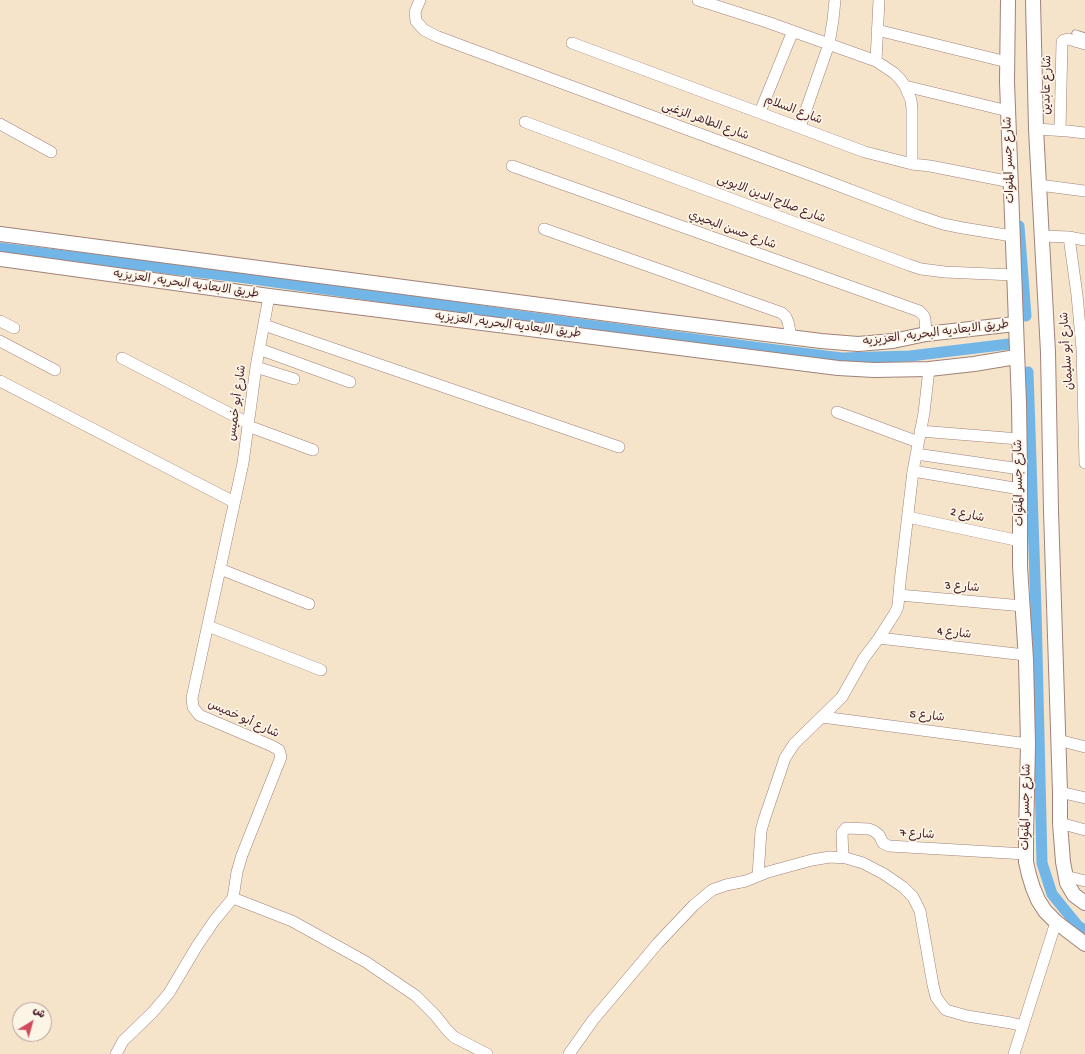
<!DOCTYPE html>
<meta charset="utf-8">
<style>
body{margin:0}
#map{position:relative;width:1085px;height:1054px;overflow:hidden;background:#f5e4c9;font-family:"Gochi Hand","Playpen Sans Arabic",sans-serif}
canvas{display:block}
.north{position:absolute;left:12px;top:1002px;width:40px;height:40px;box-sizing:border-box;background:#fcf5e5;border:1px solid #b59f9b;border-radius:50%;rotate:37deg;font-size:11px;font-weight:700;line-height:16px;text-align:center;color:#4a1f2b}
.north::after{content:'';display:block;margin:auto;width:14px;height:18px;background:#d1495b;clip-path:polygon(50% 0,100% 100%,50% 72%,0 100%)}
</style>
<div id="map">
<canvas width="1085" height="1054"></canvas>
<div class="north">ش</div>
</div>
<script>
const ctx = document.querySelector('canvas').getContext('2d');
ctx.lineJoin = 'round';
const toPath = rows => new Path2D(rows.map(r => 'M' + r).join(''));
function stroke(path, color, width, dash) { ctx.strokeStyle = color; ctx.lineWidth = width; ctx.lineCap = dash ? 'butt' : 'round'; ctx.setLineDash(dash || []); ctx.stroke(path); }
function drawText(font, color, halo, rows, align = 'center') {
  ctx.font = font + ' "Gochi Hand","Playpen Sans Arabic",sans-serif'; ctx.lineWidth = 3.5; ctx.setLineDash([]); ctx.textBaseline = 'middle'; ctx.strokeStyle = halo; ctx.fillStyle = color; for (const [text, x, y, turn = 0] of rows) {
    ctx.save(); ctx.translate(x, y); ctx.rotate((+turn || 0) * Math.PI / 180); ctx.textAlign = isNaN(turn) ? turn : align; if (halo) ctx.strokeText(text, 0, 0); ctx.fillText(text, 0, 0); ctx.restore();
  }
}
const canal = toPath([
 [1019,226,1026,316],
 [0,248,239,277,519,316,776,350,842,358,910,356,1009,344],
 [1028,372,1036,610,1042,863,1052,894,1078,926,1085,930]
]);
const service = toPath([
 [1075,33,1085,36]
]);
const minor = toPath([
 [420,0,415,12,416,21,424,30,438,37,824,180,916,215,943,224,963,228,1012,236],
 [698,0,767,22,876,61,894,73,900,79,905,86,911,100,912,109,912,164],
 [877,30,1007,62],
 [572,43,865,152,912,164,930,166,1011,182],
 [876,61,879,0],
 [905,86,1008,111],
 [760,112,793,31],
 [525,122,909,265,921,269,945,272,1014,275],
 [0,124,51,152],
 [800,127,829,44,833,20,835,0],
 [1036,129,1068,131,1085,133],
 [1060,130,1062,42,1064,40,1068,39,1085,44],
 [512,166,919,311,924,316,925,319,926,334],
 [1039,185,1085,191],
 [544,229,782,313,786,317,788,322,791,336],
 [1042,236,1069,237,1085,240],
 [1069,237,1077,295,1082,349,1085,463],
 [0,321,14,328],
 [264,325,619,447],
 [0,341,55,370],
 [259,349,350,382],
 [122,358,248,423],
 [256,367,294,379],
 [0,381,234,502],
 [837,412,918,442],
 [248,426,313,450],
 [920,431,1019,439],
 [916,454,1020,469],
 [913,471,1020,489],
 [908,517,1020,541],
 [220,569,309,604],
 [899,595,1023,606],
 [208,626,321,670],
 [879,638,1025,655],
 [822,717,1028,744],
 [1058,740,1085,747],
 [1060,792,1085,798],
 [1060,823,1085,830],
 [843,858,842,833,846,828,869,829,874,831,879,835,883,843,889,846,1026,854],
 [758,876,761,831,764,820,785,758,794,744,842,697,864,658,879,638,895,613,898,606,900,582,913,471,924,413,929,369],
 [1065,876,1085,881],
 [233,898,292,921,366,962,416,996,435,1015,447,1030,454,1037,487,1054],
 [116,1054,123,1041,153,1012,169,993,197,946,214,921,233,898,237,872,242,855,281,757,279,750,272,746,199,715,193,707,192,698,243,463,256,367,269,296],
 [569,1054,593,1020,658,943,694,905,712,890,726,885,746,881,768,872,812,860,830,857,846,858,863,863,884,874,903,887,913,897,920,911,933,985,936,997,941,1004,946,1010,967,1016,1011,1023,1023,1026],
 [1014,1054,1023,1026,1056,922]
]);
const tertiary = toPath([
 [1008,0,1007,82,1019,404,1020,471,1020,566,1026,660,1028,744,1026,836,1026,862,1029,875,1033,888,1038,900,1045,911,1056,922,1085,944],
 [1033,0,1036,129,1048,352,1051,511,1060,792,1060,823,1063,862,1067,883,1074,895,1085,903],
 [0,234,647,319,821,341,858,344,893,341,926,334,1015,324],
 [0,259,269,296,838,368,874,370,929,369,974,364,1016,357]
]);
const streetNames = [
 ["شارع عابدين",1048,85,-89],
 ["شارع السلام",793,111,21],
 ["شارع الطاهر الزغبى",705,122,20],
 ["شارع جسر المنوات",1010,160,-92],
 ["شارع صلاح الدين الايوبى",771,200,21],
 ["شارع حسن البحيري",732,231,20],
 ["طريق الابعاديه البحريه, العزيزيه",186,285,8],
 ["طريق الابعاديه البحريه, العزيزيه",508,326,7],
 ["طريق الابعاديه البحريه, العزيزيه",936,334,-7],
 ["شارع أبو سليمان",1068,351,-94],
 ["شارع أبو خميس",238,403,-82],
 ["شارع جسر المنوات",1020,483,-91],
 ["شارع 2",967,516,12],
 ["شارع 3",962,588,5],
 ["شارع 4",954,634,7],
 ["شارع 5",927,717,7],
 ["شارع أبو خميس",243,720,24],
 ["شارع جسر المنوات",1027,807,-89],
 ["شارع 7",917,835,4]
];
stroke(canal, '#72b5e7', 11);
stroke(service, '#a0827a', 7);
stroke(minor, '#a0827a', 12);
stroke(tertiary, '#a0827a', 16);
stroke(service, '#fff', 5.5);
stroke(minor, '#fff', 11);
stroke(tertiary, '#fff', 14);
drawText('12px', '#4a1f2b', '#fcf5e5', streetNames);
</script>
